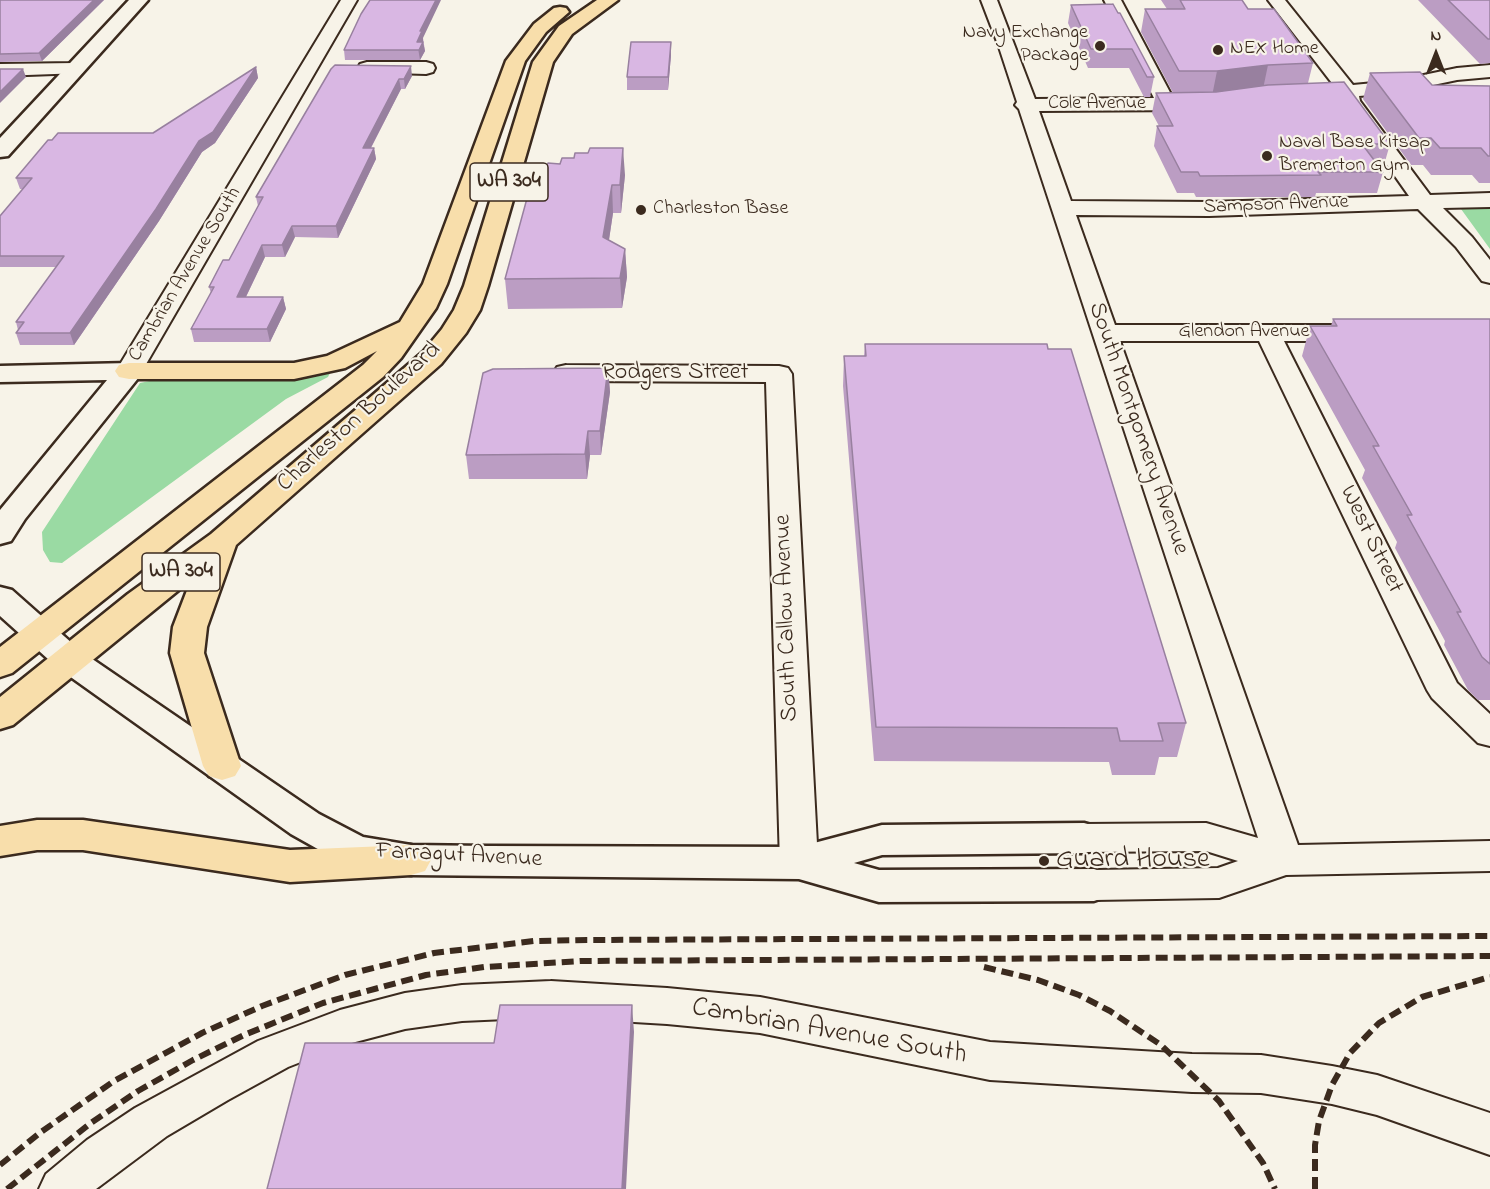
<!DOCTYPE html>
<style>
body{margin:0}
#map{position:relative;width:1490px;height:1189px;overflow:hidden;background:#f7f3e8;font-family:"Indie Flower",sans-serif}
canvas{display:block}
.north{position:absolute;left:1406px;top:24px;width:60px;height:60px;-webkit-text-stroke:4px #f7f3e8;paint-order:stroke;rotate:0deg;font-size:16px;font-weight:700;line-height:24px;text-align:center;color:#3b2a1e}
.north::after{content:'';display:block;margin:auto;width:21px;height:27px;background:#3b2a1e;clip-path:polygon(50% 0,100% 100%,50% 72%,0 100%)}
</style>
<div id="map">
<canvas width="1490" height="1189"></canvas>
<div class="north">N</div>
</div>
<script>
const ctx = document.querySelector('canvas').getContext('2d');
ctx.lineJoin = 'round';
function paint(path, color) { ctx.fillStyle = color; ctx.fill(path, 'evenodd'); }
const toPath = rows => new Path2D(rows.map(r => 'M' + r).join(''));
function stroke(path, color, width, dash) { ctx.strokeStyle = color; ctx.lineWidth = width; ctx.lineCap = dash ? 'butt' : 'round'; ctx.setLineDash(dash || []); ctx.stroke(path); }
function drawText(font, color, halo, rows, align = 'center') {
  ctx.font = font + ' "Indie Flower",sans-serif'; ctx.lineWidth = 4.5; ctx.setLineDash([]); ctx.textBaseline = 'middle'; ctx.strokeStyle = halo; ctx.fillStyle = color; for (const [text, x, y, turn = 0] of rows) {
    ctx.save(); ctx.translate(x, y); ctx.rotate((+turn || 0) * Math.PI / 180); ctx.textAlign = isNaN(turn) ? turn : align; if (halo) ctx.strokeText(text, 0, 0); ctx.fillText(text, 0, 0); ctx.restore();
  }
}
const green = toPath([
 [1490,208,1490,249,1461,209],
 [322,371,330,373,328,377,286,399,62,563,50,562,43,550,42,532,140,383,154,380,160,375]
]);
const street = toPath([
 [341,0,357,0,142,371,138,377,129,379,120,377,116,371,341,0],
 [981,0,997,0,1035,99,1154,98,1104,0,1121,0,1173,98,1195,98,1202,100,1205,104,1202,108,1195,110,1039,111,1071,201,1209,202,1409,196,1340,98,1311,101,1304,99,1301,95,1304,91,1335,87,1268,0,1285,0,1353,85,1395,81,1457,68,1490,65,1490,77,1457,80,1395,93,1359,96,1360,101,1430,195,1490,193,1490,207,1443,208,1472,237,1490,260,1490,283,1482,281,1456,247,1418,209,1209,216,1076,215,1115,325,1351,325,1360,328,1364,333,1360,338,1351,341,1284,341,1457,683,1490,714,1490,746,1478,743,1432,698,1427,690,1259,341,1120,341,1298,845,1490,841,1490,871,1286,875,1219,898,1094,900,1080,896,1075,885,1080,874,1094,870,1218,868,1238,861,1206,851,1084,852,1071,848,1065,838,1071,828,1084,824,1206,823,1258,838,1019,109,1015,105,1017,102,999,47,981,0],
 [367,62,426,62,433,64,435,68,433,72,426,74,360,72,358,68,360,64,367,62],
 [75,63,82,65,84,69,82,73,0,76,0,64,75,63],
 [566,365,779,366,788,368,792,374,818,863,812,873,799,878,786,873,780,863,766,382,566,381,557,379,553,373,557,367,566,365],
 [551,981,667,988,760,997,990,1042,1192,1054,1261,1055,1332,1066,1377,1075,1490,1113,1490,1155,1377,1115,1332,1104,1261,1093,1192,1092,990,1080,760,1033,667,1024,551,1017,462,1021,405,1029,344,1045,288,1067,228,1100,167,1136,96,1189,39,1189,46,1174,87,1140,135,1108,258,1041,340,1010,405,993,462,985,551,981]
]);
const secondary = toPath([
 [129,0,148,0,8,156,0,157,0,138,129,0],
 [129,363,139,365,143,371,139,377,25,519,11,541,0,544,0,510,107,380,0,382,0,366,129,363],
 [0,587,12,590,82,652,319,814,363,837,411,845,487,846,799,847,882,825,1084,823,1098,827,1104,838,1098,849,1084,853,882,855,854,863,879,870,1094,869,1108,874,1114,885,1108,896,1094,901,879,902,799,879,411,875,355,866,341,862,291,834,58,668,0,616,0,587]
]);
const highway = toPath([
 [597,0,618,0,572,34,553,62,488,286,480,310,466,333,441,364,236,545,207,627,204,653,241,766,235,776,222,780,209,776,203,766,170,653,173,627,191,580,13,725,0,729,0,697,128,594,211,534,423,352,442,329,454,310,464,286,533,62,559,26,597,0],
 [560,7,566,8,569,12,546,32,525,61,447,284,436,308,401,358,383,377,12,673,0,677,0,647,363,365,377,351,345,368,294,379,129,379,119,377,115,371,119,365,129,363,294,363,327,356,400,322,423,284,506,61,534,24,554,8,560,7],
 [37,820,83,820,290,850,411,845,425,849,431,860,425,871,411,875,290,882,83,850,37,850,0,856,0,826,37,820]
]);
const rail = toPath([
 [984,967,1038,980,1079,995,1110,1011,1161,1045,1219,1101,1263,1163,1275,1189],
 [0,1165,41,1132,114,1081,202,1033,262,1006,345,975,434,953,534,941,587,940,1490,936],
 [7,1189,91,1123,138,1091,193,1060,244,1035,323,1003,426,975,484,967,581,961,1490,956],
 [1315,1189,1315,1145,1319,1121,1332,1085,1350,1053,1379,1023,1422,997,1490,977]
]);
const wall = toPath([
 [0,0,104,0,42,61,0,62],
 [1161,0,1242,0,1248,9,1313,63,1308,83,1390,144,1384,165,1378,165,1383,172,1377,193,1316,193,1315,197,1196,197,1194,193,1177,193,1154,146,1157,126,1159,126,1152,113,1156,93,1173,93,1141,32,1145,9,1167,9],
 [1418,0,1490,0,1490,63,1480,64],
 [1113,4,1154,77,1150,97,1144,97,1129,68,1088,68,1068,23,1071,5],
 [423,38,425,51,420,60,345,60,344,50],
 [671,42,671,55,668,90,627,90,627,77],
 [256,67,258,78,215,143,202,152,159,221,74,345,20,345,16,333,18,330,16,322,56,267,0,267,0,216,23,189,20,189,16,178,52,140,153,133],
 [331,69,412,76,405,89,401,89,371,148,374,148,376,159,338,238,295,237,285,257,265,257,246,297,283,297,286,309,270,342,194,342,191,329,211,293,209,287,229,260,258,206,256,197],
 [1370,73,1432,85,1490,86,1490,183,1479,183,1472,175,1431,175,1423,165,1411,165,1363,99],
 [574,158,625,175,621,213,613,213,609,240,625,249,627,277,622,308,508,309,505,279,545,169],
 [1333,319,1490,319,1490,700,1478,700,1468,690,1444,645,1445,641,1395,548,1397,542,1362,478,1365,470,1302,356,1310,326,1331,326],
 [865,344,1186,723,1177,757,1159,757,1155,775,1112,775,1109,762,874,761,843,386,844,356,864,356],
 [608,368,610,392,601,455,590,455,587,479,469,479,466,455]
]);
const shadedWall = toPath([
 [94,0,104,0,42,61,39,53],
 [436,0,441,0,423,38,423,41,420,47,423,42,425,51,420,60,417,42,420,31],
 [671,42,671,55,668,90,668,77],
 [1268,65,1263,89,1212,96,1217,71],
 [411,66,412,76,405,89,404,79],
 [256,67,258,78,215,143,202,152,159,221,74,345,70,333,199,141],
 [23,69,26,77,0,103,0,92],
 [399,79,401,89,365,159,363,148],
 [374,148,376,159,338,238,336,226],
 [623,148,625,175,621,213,620,185],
 [612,185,613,213,605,266,603,237],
 [292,226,295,237,285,257,282,245],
 [262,245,265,257,240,309,237,297],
 [625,249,627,277,622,308,620,278],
 [283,297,286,309,270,342,267,329],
 [608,368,610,392,601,455,600,431],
 [588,431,590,455,587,479,585,454],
 [632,1005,634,1032,626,1189,622,1189]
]);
const building = toPath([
 [0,0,94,0,39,53,0,54,0,0],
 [370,0,436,0,420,31,422,31,417,42,423,42,419,50,344,50,361,14,370,0],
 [1180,0,1242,0,1248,9,1274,9,1313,63,1268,65,1217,71,1179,71,1145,9,1185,9,1180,0],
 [1448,0,1490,0,1490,39,1488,39,1448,0],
 [1113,4,1118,13,1120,13,1154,77,1147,77,1132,49,1091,49,1071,5,1113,4],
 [631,42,671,42,668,77,627,77,631,42],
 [335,65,411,66,404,79,399,79,363,148,374,148,336,226,292,226,282,245,262,245,237,297,283,297,267,329,191,329,214,287,209,287,223,260,229,260,263,197,256,197,331,69,335,65],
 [256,67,213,132,199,141,156,209,70,333,16,333,24,322,16,322,64,256,0,256,0,216,32,178,16,178,48,140,52,140,58,133,153,133,256,67],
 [0,69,23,69,0,92,0,69],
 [1420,72,1432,85,1490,86,1490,156,1488,156,1481,148,1440,148,1431,138,1419,138,1370,73,1420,72],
 [1344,82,1390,144,1362,144,1383,172,1318,172,1321,175,1200,176,1198,172,1181,172,1157,126,1173,126,1156,93,1216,92,1268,85,1344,82],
 [590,148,623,148,620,185,612,185,603,237,625,249,620,278,505,279,535,169,545,169,548,163,560,164,562,158,574,158,575,153,588,153,590,148],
 [1333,319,1490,319,1490,664,1482,657,1457,612,1461,612,1407,515,1412,515,1373,446,1379,446,1310,326,1337,326,1333,319],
 [865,344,1047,344,1048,349,1071,349,1186,723,1158,723,1163,741,1120,741,1117,728,876,727,844,356,866,356,865,344],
 [608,368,600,431,588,431,585,454,466,455,483,373,493,369,608,368],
 [500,1005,632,1005,622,1189,267,1189,305,1043,494,1043,500,1005]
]);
const markers = [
 [1100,46,6,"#3b2a1e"],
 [1218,50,6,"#3b2a1e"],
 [1267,156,6,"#3b2a1e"],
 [641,210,6,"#3b2a1e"],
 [1044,861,6,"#3b2a1e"]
];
const farPoinames = [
 ["Navy Exchange",1088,34,"right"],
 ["Package",1088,57,"right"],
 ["NEX Home",1230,50],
 ["Naval Base Kitsap",1279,144],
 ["Bremerton Gym",1279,167],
 ["Charleston Base",653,210]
];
const farStreetnames = [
 ["Cole Avenue",1097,105],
 ["Sampson Avenue",1276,206,-2],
 ["Cambrian Avenue South",186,275,-59],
 ["Glendon Avenue",1244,333]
];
const shields = [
 [509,182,78],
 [181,572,78]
];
const shieldNames = [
 ["WA 304",509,182],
 ["WA 304",181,572]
];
const streetNames = [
 ["Rodgers Street",675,374],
 ["Charleston Boulevard",360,418,-42],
 ["South Montgomery Avenue",1137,429,71],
 ["West Street",1370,540,64],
 ["South Callow Avenue",788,618,-92],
 ["Farragut Avenue",459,857,3]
];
const nearPoinames = [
 ["Guard House",1056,861]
];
const nearStreetnames = [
 ["Cambrian Avenue South",829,1033,10]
];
paint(green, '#9adaa3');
stroke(street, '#3b2a1e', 4);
stroke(secondary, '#3b2a1e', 5);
stroke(highway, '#3b2a1e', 5);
paint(street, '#f7f3e8');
paint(secondary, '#f7f3e8');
paint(highway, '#f8deab');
stroke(rail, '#3b2a1e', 6, [12, 6]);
paint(wall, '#bb9dc3');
paint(shadedWall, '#98809f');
paint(building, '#d9b7e3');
stroke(building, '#98809f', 1.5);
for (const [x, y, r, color] of markers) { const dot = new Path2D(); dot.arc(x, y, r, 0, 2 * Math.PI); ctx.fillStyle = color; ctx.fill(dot); stroke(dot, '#f7f3e8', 2); }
drawText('20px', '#3b2a1e', '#f7f3e8', farPoinames, 'left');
drawText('20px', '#3b2a1e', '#f7f3e8', farStreetnames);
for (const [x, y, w] of shields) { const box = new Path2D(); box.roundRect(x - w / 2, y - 19, w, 38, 4.5); ctx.fillStyle = '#f7f3e8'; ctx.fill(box); stroke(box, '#3b2a1e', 1.5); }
drawText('bold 22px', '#3b2a1e', null, shieldNames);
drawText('24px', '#3b2a1e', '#f7f3e8', streetNames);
drawText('28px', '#3b2a1e', '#f7f3e8', nearPoinames, 'left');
drawText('28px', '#3b2a1e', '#f7f3e8', nearStreetnames);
</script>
